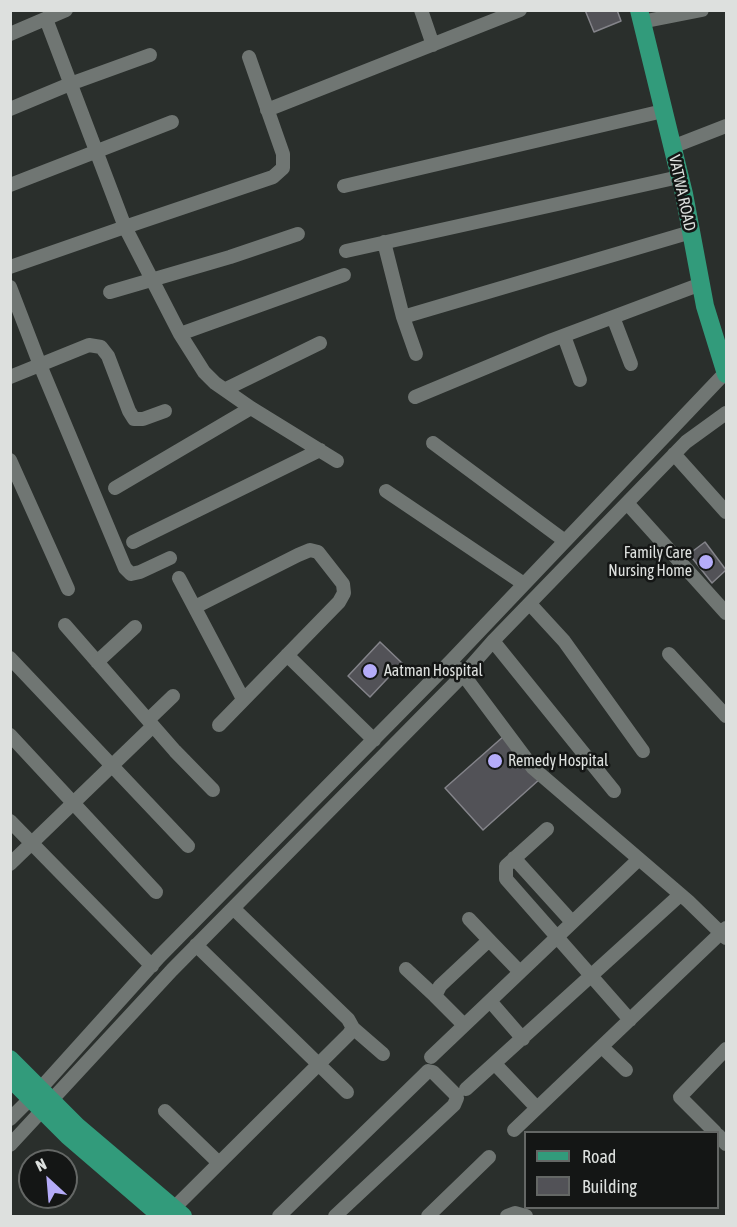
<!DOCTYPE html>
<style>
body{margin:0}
#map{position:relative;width:737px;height:1227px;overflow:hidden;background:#2a2f2c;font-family:"Asap Condensed",sans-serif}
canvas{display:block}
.frame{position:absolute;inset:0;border:12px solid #dde0de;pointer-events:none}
.legend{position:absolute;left:524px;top:1131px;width:195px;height:78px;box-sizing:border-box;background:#141615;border:2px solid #646765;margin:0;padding:8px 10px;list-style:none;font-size:18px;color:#dde0de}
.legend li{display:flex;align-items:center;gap:12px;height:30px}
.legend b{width:30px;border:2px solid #646765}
.north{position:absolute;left:18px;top:1149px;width:60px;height:60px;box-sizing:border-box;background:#141615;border:2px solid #646765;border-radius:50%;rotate:334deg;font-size:16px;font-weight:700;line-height:24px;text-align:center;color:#dde0de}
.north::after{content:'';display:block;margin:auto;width:21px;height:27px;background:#b5acf9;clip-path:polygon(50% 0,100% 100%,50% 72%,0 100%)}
</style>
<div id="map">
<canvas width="737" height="1227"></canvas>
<div class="frame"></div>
<ul class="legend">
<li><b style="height:8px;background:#329b7b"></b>Road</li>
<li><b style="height:16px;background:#525257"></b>Building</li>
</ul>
<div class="north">N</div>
</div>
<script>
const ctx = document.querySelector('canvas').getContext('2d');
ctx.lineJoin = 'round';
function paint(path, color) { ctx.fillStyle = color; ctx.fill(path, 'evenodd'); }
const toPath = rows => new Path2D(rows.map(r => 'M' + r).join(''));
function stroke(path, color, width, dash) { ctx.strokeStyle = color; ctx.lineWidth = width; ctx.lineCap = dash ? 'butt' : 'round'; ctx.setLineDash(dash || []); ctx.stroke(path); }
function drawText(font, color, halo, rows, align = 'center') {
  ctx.font = font + ' "Asap Condensed",sans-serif'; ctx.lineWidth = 5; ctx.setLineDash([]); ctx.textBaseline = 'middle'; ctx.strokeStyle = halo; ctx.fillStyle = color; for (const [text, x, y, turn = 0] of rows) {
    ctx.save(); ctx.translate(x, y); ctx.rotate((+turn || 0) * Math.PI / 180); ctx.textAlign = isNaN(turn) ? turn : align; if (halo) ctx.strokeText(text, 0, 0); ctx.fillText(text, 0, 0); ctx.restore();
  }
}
const building = toPath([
 [585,10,617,10,621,21,594,32,585,10],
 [705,542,726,570,712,583,689,554,705,542],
 [380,642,402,663,370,697,348,676,380,642],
 [504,736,541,778,483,830,445,788,504,736]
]);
const minor = toPath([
 [421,10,433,45],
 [641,22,702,10],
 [10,34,66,10],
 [249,57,283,154,283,168,273,177,125,227,180,334,204,372,215,383,251,408,337,461],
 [10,109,70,84,150,55],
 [267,110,520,10],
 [672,147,726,126],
 [10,185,172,122],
 [344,186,663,111],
 [384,242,403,317,416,354],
 [346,251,679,177],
 [10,267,125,227,46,19],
 [10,287,40,365,125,568,131,574,140,572,170,558],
 [110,292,230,257,298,234],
 [403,317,691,232],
 [613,317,631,364],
 [180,334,344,275],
 [564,336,580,380],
 [10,377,89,345,101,347,108,356,129,411,134,419,143,419,165,411],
 [226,389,320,343],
 [415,397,552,340,701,284],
 [433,443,565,541],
 [674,454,726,512],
 [10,460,68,589],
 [115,488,251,408],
 [386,491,524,584],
 [627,503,726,613],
 [133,542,320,450],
 [179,578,243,699],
 [530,604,564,641,643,751],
 [195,607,298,555,310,550,318,552,343,584,344,593,339,602,219,725],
 [65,625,175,751,213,790],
 [493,641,614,791],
 [669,654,726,716],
 [287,655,374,740],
 [10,658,188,846],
 [97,662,135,627],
 [459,669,533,768,688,901,726,938],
 [148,720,173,696],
 [10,735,156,892],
 [10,821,152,966],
 [547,829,506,866,506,879,630,1020],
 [514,858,572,922],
 [10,864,153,726],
 [469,919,490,941],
 [196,945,347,1092],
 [406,969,435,996],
 [490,1001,523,1039],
 [464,1025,435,996,440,986,487,942,490,941,520,972],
 [353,1028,383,1054],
 [602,1047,626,1070],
 [431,1057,639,859],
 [495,1064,537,1108],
 [466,1089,680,895],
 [165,1111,219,1163],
 [10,1119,40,1089,159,957,451,661,725,373],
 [514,1130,726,928],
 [715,1132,680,1097,726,1049],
 [718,1135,726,1144],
 [10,1145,172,970,464,674,493,641,686,442,726,413],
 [173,1209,349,1034,353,1028,348,1019,233,908],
 [279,1216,424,1075,428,1071,433,1072,455,1094,457,1098,454,1105,335,1216],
 [428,1216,489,1157],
 [507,1216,515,1213,526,1216]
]);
const major = toPath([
 [639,10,684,194,705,306,726,374],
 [10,1059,77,1126,183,1216],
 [10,1078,68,1136,161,1216]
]);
const markers = [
 [706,562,8,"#b5acf9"],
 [370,671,8,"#b5acf9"],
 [495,761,8,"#b5acf9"]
];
const streetNames = [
 ["VATWA ROAD",682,193,78]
];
const poiNames = [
 ["Family Care",692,553,"right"],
 ["Nursing Home",692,571,"right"],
 ["Aatman Hospital",384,671],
 ["Remedy Hospital",508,761]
];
paint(building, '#525257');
stroke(building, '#84848a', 1.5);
stroke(minor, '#707673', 14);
stroke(major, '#329b7b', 18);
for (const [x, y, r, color] of markers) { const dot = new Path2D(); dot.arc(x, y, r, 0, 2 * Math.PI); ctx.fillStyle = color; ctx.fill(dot); stroke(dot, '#141615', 2); }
drawText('16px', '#dde0de', '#141615', streetNames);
drawText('16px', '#dde0de', '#141615', poiNames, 'left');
</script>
